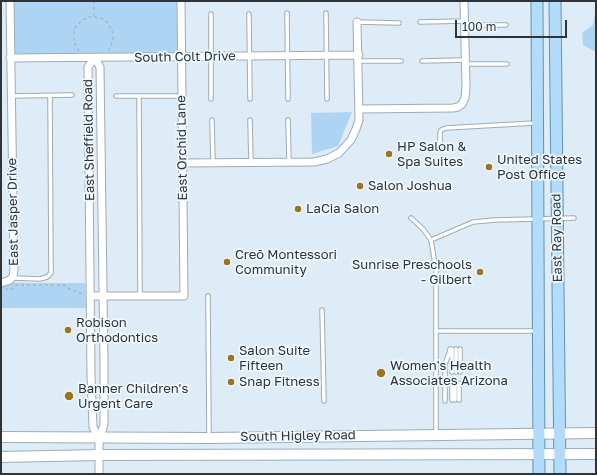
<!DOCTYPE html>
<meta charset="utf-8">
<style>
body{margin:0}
#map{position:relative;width:597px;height:475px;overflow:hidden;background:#ddecf7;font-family:"Golos Text",sans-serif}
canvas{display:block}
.frame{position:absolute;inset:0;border:2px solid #2f3439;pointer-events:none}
.scale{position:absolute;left:455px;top:20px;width:112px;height:18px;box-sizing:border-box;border:2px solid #2f3439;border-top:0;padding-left:5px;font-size:12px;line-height:14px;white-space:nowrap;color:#2f3439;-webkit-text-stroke:3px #eff8ff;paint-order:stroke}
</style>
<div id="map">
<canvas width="597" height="475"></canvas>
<div class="frame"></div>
<div class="scale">100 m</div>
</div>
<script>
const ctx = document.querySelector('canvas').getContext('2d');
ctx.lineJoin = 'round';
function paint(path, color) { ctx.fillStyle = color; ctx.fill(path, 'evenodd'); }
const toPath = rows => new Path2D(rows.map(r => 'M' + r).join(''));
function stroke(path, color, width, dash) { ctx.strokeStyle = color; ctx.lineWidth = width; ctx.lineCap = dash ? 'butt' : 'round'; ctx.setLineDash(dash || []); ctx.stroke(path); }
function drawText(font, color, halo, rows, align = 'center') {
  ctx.font = font + ' "Golos Text",sans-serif'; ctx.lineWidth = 3.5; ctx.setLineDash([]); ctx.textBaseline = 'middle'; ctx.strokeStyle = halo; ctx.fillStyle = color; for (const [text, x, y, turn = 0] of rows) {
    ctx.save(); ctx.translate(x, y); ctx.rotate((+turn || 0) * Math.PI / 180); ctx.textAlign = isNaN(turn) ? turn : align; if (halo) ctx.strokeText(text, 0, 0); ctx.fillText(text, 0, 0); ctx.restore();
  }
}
const green = toPath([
 [14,1,177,1,177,54,14,56],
 [595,12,596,12,596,52,583,45,582,33,593,25],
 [352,112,338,146,312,154,311,113],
 [1,283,85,283,86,308,1,308]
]);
const path = toPath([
 [94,1,94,17],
 [79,51,74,42,74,33,75,28,81,21,89,17,94,17,103,19,107,22,112,30,113,40,109,50],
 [6,288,7,290,12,289,16,285,64,285,71,290,83,294,83,293]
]);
const service = toPath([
 [287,13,288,99],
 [326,13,327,99],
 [211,14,211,99],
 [249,14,250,99],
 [357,22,399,23],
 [420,22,465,21],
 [465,25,506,25],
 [359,61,401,61],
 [422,61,465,60],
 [465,64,507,64],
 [11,96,72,95],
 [116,96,182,96],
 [139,96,140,296],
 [212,120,213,163],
 [250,120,251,163],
 [288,120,289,162],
 [440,145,440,133,441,130,446,128,535,123],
 [411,218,423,229,431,240,436,270,436,433],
 [431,240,473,222,495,220,574,218],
 [13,278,40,279,47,277,51,273,50,96],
 [208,296,209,437],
 [322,310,324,401],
 [436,331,538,331],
 [452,372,452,349],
 [456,372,456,349],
 [460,372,460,349],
 [452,383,452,400],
 [455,383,455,400],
 [459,400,459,383],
 [445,401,445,364,449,354,450,349]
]);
const minor = toPath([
 [10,58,359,55],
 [359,109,453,108,458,107,462,104,465,98,466,87,464,1],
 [182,163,314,162,327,159,339,153,351,140,356,129,359,120,357,22],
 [1,283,10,280,13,276,14,270,10,1],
 [90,296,184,296,181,1],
 [99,474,99,439,104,425,104,362,100,67,95,58,88,67,91,376,93,427,99,439]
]);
const secondary = toPath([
 [1,437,209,438,596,433],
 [1,457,99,455,596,454]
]);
const primary = toPath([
 [537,1,539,474],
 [555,1,560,474]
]);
const markers = [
 [389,154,4,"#9a7420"],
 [489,167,4,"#9a7420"],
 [360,186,4,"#9a7420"],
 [298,209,4,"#9a7420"],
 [227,262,4,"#9a7420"],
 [480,272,4,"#9a7420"],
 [68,330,4,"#9a7420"],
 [231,358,4,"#9a7420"],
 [381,373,5,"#9a7420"],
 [231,382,4,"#9a7420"],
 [69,396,5,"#9a7420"]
];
const streetNames = [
 ["South Colt Drive",185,57,-1],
 ["East Sheffield Road",89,140,-91],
 ["East Orchid Lane",182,148,-91],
 ["East Jasper Drive",13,212,-91],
 ["East Ray Road",557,238,-91],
 ["South Higley Road",298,436,-1]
];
const poiNames = [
 ["HP Salon &",397,147],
 ["Spa Suites",397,162],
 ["United States",497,160],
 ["Post Office",497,175],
 ["Salon Joshua",368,186],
 ["LaCia Salon",306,209],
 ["Creō Montessori",235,255],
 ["Community",235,270],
 ["Sunrise Preschools",472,265,"right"],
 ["- Gilbert",472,280,"right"],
 ["Robison",76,323],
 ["Orthodontics",76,338],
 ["Salon Suite",239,351],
 ["Fifteen",239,366],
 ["Women's Health",390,366],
 ["Associates Arizona",390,381],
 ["Snap Fitness",239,382],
 ["Banner Children's",78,389],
 ["Urgent Care",78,404]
];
paint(green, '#add4f2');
stroke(service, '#9eacb6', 5.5);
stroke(minor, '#9eacb6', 9);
stroke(secondary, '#9eacb6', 12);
stroke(primary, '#6492b4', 13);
stroke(path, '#a9b5be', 1.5, [3, 3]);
stroke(service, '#fff', 3.5);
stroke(minor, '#fff', 7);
stroke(secondary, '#fff', 10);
stroke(primary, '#b3dcfa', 11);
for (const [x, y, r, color] of markers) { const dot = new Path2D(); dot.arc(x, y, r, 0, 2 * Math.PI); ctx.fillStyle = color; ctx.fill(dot); stroke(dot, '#eff8ff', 1.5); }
drawText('13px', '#2f3439', '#eff8ff', streetNames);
drawText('13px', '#2f3439', '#eff8ff', poiNames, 'left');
</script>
